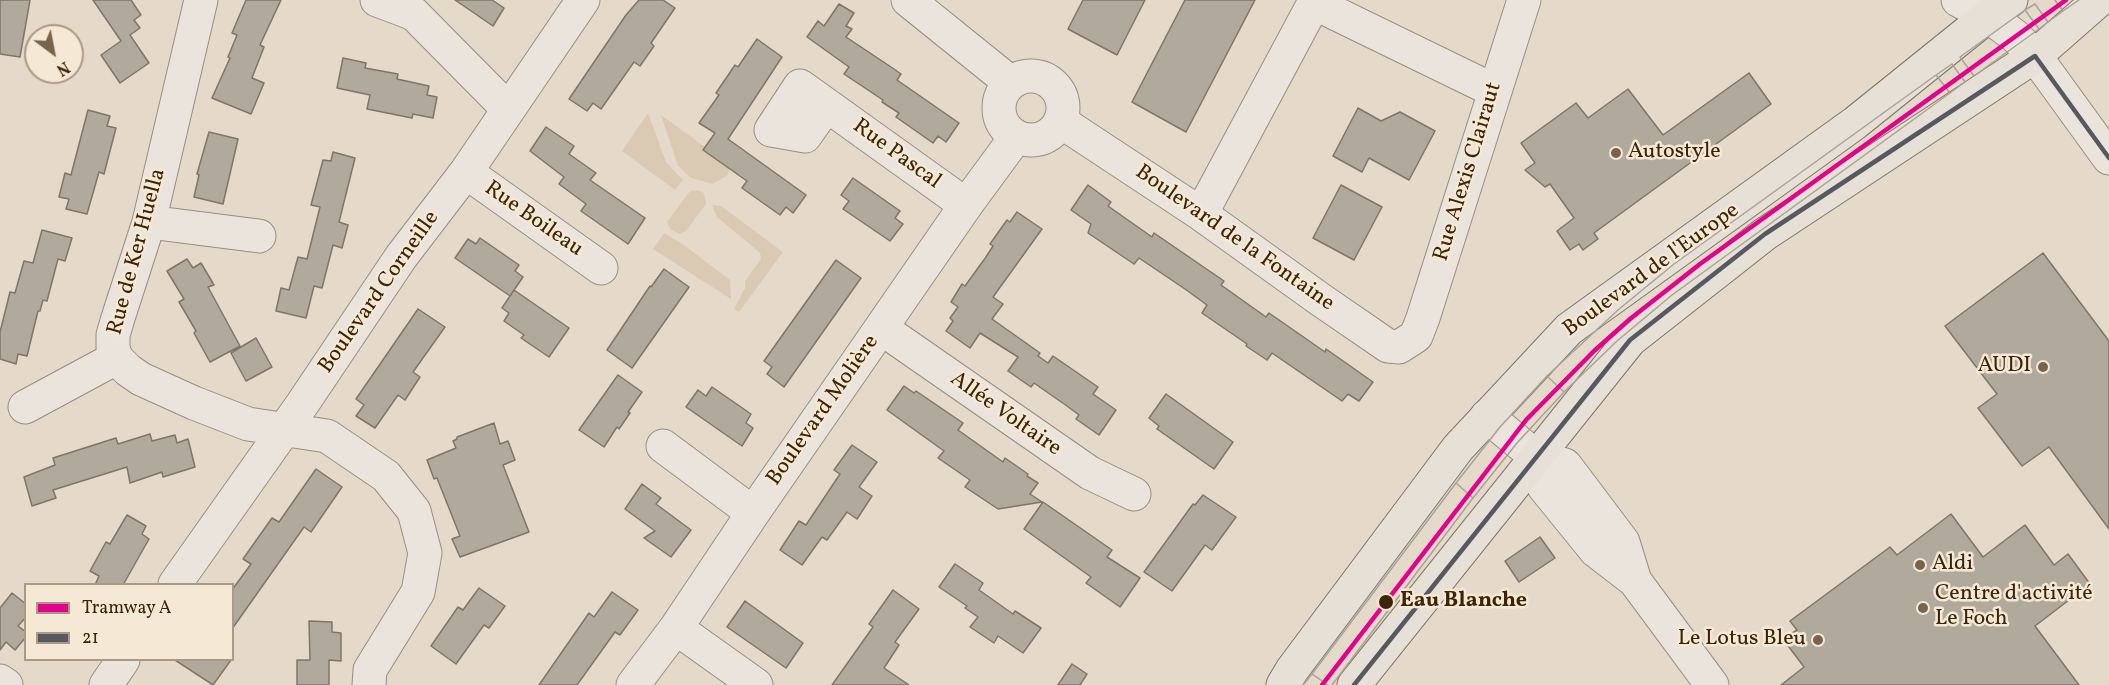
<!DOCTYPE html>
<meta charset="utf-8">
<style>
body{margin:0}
#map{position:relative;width:2109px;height:685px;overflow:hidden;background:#e5daca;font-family:Vollkorn,serif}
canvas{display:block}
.legend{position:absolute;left:24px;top:583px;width:210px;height:78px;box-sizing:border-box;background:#f5e8d5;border:2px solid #ab9a83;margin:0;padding:8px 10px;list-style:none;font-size:18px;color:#3d2407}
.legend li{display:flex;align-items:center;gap:12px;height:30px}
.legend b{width:30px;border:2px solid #ab9a83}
.north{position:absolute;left:24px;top:24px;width:60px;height:60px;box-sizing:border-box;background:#f5e8d5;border:2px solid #ab9a83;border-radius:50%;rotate:148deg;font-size:16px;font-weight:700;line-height:24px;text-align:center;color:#3d2407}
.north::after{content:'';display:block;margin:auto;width:21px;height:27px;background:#78644b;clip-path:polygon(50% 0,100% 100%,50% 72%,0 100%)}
</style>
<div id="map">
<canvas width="2109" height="685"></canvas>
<ul class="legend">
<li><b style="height:8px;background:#e3028c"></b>Tramway A</li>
<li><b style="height:8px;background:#56595f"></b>21</li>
</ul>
<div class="north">N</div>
</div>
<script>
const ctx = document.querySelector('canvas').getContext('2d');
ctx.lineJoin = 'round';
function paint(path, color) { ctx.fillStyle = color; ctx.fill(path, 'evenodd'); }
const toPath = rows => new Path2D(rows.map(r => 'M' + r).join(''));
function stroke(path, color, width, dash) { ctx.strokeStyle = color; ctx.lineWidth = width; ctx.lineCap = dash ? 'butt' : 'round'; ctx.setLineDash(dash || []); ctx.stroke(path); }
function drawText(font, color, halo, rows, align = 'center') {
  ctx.font = font + ' Vollkorn,serif'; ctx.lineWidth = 5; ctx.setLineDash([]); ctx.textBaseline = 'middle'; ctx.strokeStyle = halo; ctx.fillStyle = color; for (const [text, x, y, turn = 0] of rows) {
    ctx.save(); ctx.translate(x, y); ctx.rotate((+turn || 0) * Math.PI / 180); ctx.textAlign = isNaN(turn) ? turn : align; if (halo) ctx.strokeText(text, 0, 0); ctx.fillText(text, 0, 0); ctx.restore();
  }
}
const green = toPath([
 [648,113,666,162,683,180,675,190,622,151],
 [661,115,730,165,728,175,713,184,691,178,678,166],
 [698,190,704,193,706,204,686,231,679,234,670,229,667,222,690,191],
 [712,205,721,206,783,252,739,312,734,309,745,288,745,281,761,259,760,253,717,217],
 [664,233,684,245,730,280,731,299,653,249]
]);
const building = toPath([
 [0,0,30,0,20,57,0,54,0,0],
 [93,0,131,0,141,15,134,20,140,28,130,35,149,63,120,83,101,55,121,41,93,0],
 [246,0,281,0,260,45,264,47,252,78,264,83,251,114,212,98,230,58,228,57,237,35,232,33,246,0],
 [455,0,492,0,504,8,493,26,455,0],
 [639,0,663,0,675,8,651,43,654,46,640,66,634,62,601,109,593,103,587,111,569,99,626,15,639,0],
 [1083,0,1145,0,1117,55,1068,29,1083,0],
 [1185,0,1255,0,1186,132,1132,102,1185,0],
 [839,4,854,13,846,26,852,29,846,37,894,69,901,74,897,80,959,123,946,142,938,136,933,143,896,117,899,113,882,102,883,100,844,74,849,67,807,37,818,21,824,26,839,4],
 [757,39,782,57,728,139,806,195,793,213,786,207,780,215,742,188,747,181,703,150,715,133,699,123,719,95,716,93,735,65,738,67,757,39],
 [343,58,366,63,365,68,398,74,397,79,429,86,427,95,437,97,433,118,413,114,412,118,367,109,370,95,337,88,343,58],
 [1749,73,1771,104,1594,233,1598,239,1583,250,1579,244,1570,250,1557,231,1574,218,1550,184,1545,187,1525,170,1535,163,1521,143,1576,103,1588,118,1628,89,1663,135,1749,73],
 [1358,108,1381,121,1400,112,1435,131,1409,180,1369,158,1362,172,1333,156,1358,108],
 [88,110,110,116,107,126,116,128,104,174,99,172,87,214,66,209,69,199,59,197,65,173,71,175,88,110],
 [546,127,574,146,569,154,596,173,590,180,645,218,628,244,581,211,586,204,559,184,564,177,530,151,546,127],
 [209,132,238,139,223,204,194,197,199,175,197,174,209,132],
 [333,152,355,158,339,222,348,225,342,248,333,245,322,288,314,286,306,318,276,311,281,288,289,290,298,257,307,259,320,207,311,205,323,160,331,161,333,152],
 [853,178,900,211,895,218,903,224,890,241,843,209,849,201,841,195,853,178],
 [1088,185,1111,202,1108,206,1152,237,1154,233,1224,281,1221,285,1266,317,1269,313,1325,352,1326,349,1373,382,1359,401,1348,394,1342,401,1272,353,1267,360,1246,346,1247,344,1202,313,1207,305,1185,289,1139,258,1134,264,1088,233,1091,224,1071,210,1088,185],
 [1341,185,1382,207,1354,260,1313,238,1341,185],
 [1017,212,1042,229,993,297,1003,304,992,319,1040,353,1038,356,1048,363,1053,356,1098,387,1093,394,1116,410,1099,435,1076,419,1079,415,1067,406,1034,383,1031,387,1008,371,1018,357,980,333,970,348,946,331,953,321,950,318,958,307,951,302,962,284,965,286,986,257,993,246,990,244,1007,220,1010,222,1017,212],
 [42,230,72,238,65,261,58,259,47,301,43,300,40,311,38,311,27,356,18,354,16,364,0,359,0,332,10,292,15,293,24,261,33,263,42,230],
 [480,238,519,265,515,271,523,277,510,296,455,258,468,239,476,244,480,238],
 [2043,253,2109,341,2109,529,2049,447,2022,466,1978,408,1997,394,1945,326,2043,253],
 [187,259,193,268,201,263,214,285,208,287,240,346,210,362,194,333,196,331,179,302,184,299,167,271,187,259],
 [836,260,861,278,784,387,767,374,772,367,764,361,836,260],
 [664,269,689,287,632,368,607,350,650,286,651,287,664,269],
 [514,290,569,328,549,357,521,338,524,335,504,321,509,313,502,308,514,290],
 [418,309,445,327,413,372,420,377,405,400,398,395,375,428,356,416,364,405,356,399,418,309],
 [256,338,272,367,246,381,231,353,256,338],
 [618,375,642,392,628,412,630,413,619,429,617,427,604,447,579,430,618,375],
 [904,386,914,393,916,391,963,423,958,430,1003,462,1005,458,1028,474,1027,476,1038,483,1030,494,1042,502,998,509,965,487,970,480,938,458,944,451,887,410,904,386],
 [712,387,751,414,746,423,753,428,742,446,686,407,698,390,706,396,712,387],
 [1166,394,1233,442,1214,469,1157,429,1159,426,1149,418,1166,394],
 [494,423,500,444,508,441,515,460,503,465,529,532,460,557,452,539,460,536,437,478,434,479,427,460,456,448,453,441,457,439,457,437,494,423],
 [150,434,152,441,175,435,177,443,188,439,195,467,163,477,162,472,130,483,127,467,53,490,56,498,32,506,24,477,55,465,53,458,116,438,118,444,150,434],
 [852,445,877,462,859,487,872,496,857,519,847,512,827,540,822,537,802,565,780,550,799,521,806,525,840,474,834,470,852,445],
 [316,469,342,487,311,532,304,527,232,629,232,590,251,564,243,559,272,518,279,522,316,469],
 [642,484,661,498,656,504,691,530,671,557,644,538,655,531,625,509,642,484],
 [1203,495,1236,517,1212,550,1205,545,1172,591,1144,572,1193,504,1195,505,1203,495],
 [1043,502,1112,550,1107,557,1140,578,1120,607,1086,583,1091,577,1024,529,1043,502],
 [1951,514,1983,557,2025,525,2054,565,2068,554,2090,584,2035,626,2079,685,1781,685,1804,667,1783,639,1797,630,1790,621,1890,547,1897,555,1951,514],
 [127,515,146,526,142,534,149,539,123,585,95,585,99,576,90,571,106,542,110,544,127,515],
 [1540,537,1555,558,1519,582,1505,561,1540,537],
 [955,564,983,583,979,590,1013,614,1015,611,1041,628,1023,653,998,636,994,643,970,627,978,617,965,608,967,606,939,587,955,564],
 [479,588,505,606,489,628,484,625,456,664,431,646,458,607,463,610,479,588],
 [893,590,919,609,895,642,899,645,884,668,909,685,832,685,873,627,869,624,893,590],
 [612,592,638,610,620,635,615,632,577,685,539,685,589,613,594,617,612,592],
 [12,593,26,604,26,617,18,626,26,632,26,637,15,650,6,642,0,650,0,608,12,593],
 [745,601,803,643,786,668,727,627,745,601],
 [309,621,332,622,332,632,341,633,341,661,329,660,329,685,297,685,297,660,310,660,309,621],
 [175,660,231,660,213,685,175,660],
 [1072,664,1087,674,1080,685,1058,685,1072,664]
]);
const minor = toPath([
 [201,0,149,222,118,318,113,335,113,347,116,358,128,370,141,379,194,403,248,424,327,436,386,476,414,511,425,553,418,592,370,670,369,685],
 [377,0,414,14,508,109],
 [908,0,1011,83],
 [1958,0,1988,16,2015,36,2035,56,2109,158],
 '999 108a32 32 0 1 1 64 0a32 32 0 1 1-64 0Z',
 [826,106,805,136,771,130,800,86,966,205],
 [1060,121,1201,214,1321,300,1388,346,1399,347,1416,336,1423,318,1524,0],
 [466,172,601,268],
 [1201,214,1314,3,1495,91],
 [149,222,259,236],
 [881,328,1090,473,1134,494],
 [25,407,116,358],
 [1487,416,1535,456,1565,465,1623,542,1635,581],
 [663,446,753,513],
 [1535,456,1544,487,1596,551,1635,581,1712,685],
 [175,584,303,403,401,257,466,172,583,0],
 [676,628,756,685],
 [0,681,6,685],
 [106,685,123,660],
 [633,685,676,628,753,513,966,205,1016,137]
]);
const major = toPath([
 [1283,685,1292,670,1458,448,1569,329,1855,123,1988,16,2011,0],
 [1354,685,1630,340,1765,234,2035,56,2099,0]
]);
const tram = toPath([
 [2035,4,2048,22,2039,29,2025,10,2035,4],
 [2059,5,2063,11,2079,0],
 [2025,10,2039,29,1974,76,1960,57,2025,10],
 [2043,16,2048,22,2063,11,2055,0],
 [1952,64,1965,82,1950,93,1936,75,1952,64],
 [1936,75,1950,93,1672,295,1617,341,1564,392,1547,376,1618,310,1674,264,1936,75],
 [1547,376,1564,392,1517,443,1473,498,1456,483,1500,427,1547,376],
 [1303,685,1312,674,1318,678],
 [1328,685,1312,674,1456,483,1473,498,1332,685]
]);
const bus1 = toPath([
 [1354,685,1630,340,1765,234,2035,56,2109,158]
]);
const tram1 = toPath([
 [1322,685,1526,420,1594,351,1630,319,1700,264,2066,0]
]);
const markers = [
 [1616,153,6,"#78644b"],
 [2043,367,6,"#78644b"],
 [1920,565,6,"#78644b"],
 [1386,602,8,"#3d2407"],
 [1923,608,6,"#78644b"],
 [1818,640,6,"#78644b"]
];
const poiNames = [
 ["Autostyle",1628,153],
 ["AUDI",2031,367,"right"],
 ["Aldi",1932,565],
 ["Centre d'activité",1935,595],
 ["Le Foch",1935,620],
 ["Le Lotus Bleu",1806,640,"right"]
];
const streetNames = [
 ["Rue Pascal",896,155,36],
 ["Rue Alexis Clairaut",1469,172,-73],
 ["Rue Boileau",533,220,35],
 ["Boulevard de la Fontaine",1234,239,35],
 ["Rue de Ker Huella",138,252,-75],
 ["Boulevard de l'Europe",1652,271,-36],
 ["Boulevard Corneille",380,293,-55],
 ["Boulevard Molière",824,411,-55],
 ["Allée Voltaire",1005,415,35]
];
const stopNames = [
 ["Eau Blanche",1400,602]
];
paint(green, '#dbcab3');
paint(building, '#b2a99d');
stroke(building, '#7f7569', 1.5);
stroke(minor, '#988e81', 35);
stroke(major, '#7f7569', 35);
stroke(minor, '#eae4dc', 33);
stroke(major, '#e6e0d7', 33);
stroke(tram, '#a9a299', 1.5);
stroke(bus1, '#56595f', 4.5);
stroke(tram1, '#e3028c', 4.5);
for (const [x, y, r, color] of markers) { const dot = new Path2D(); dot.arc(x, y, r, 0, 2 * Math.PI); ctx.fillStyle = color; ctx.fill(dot); stroke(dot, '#f5e8d5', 2); }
drawText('22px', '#3d2407', '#f5e8d5', poiNames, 'left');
drawText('22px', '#3d2407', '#f5e8d5', streetNames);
drawText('bold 22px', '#3d2407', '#f5e8d5', stopNames, 'left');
</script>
